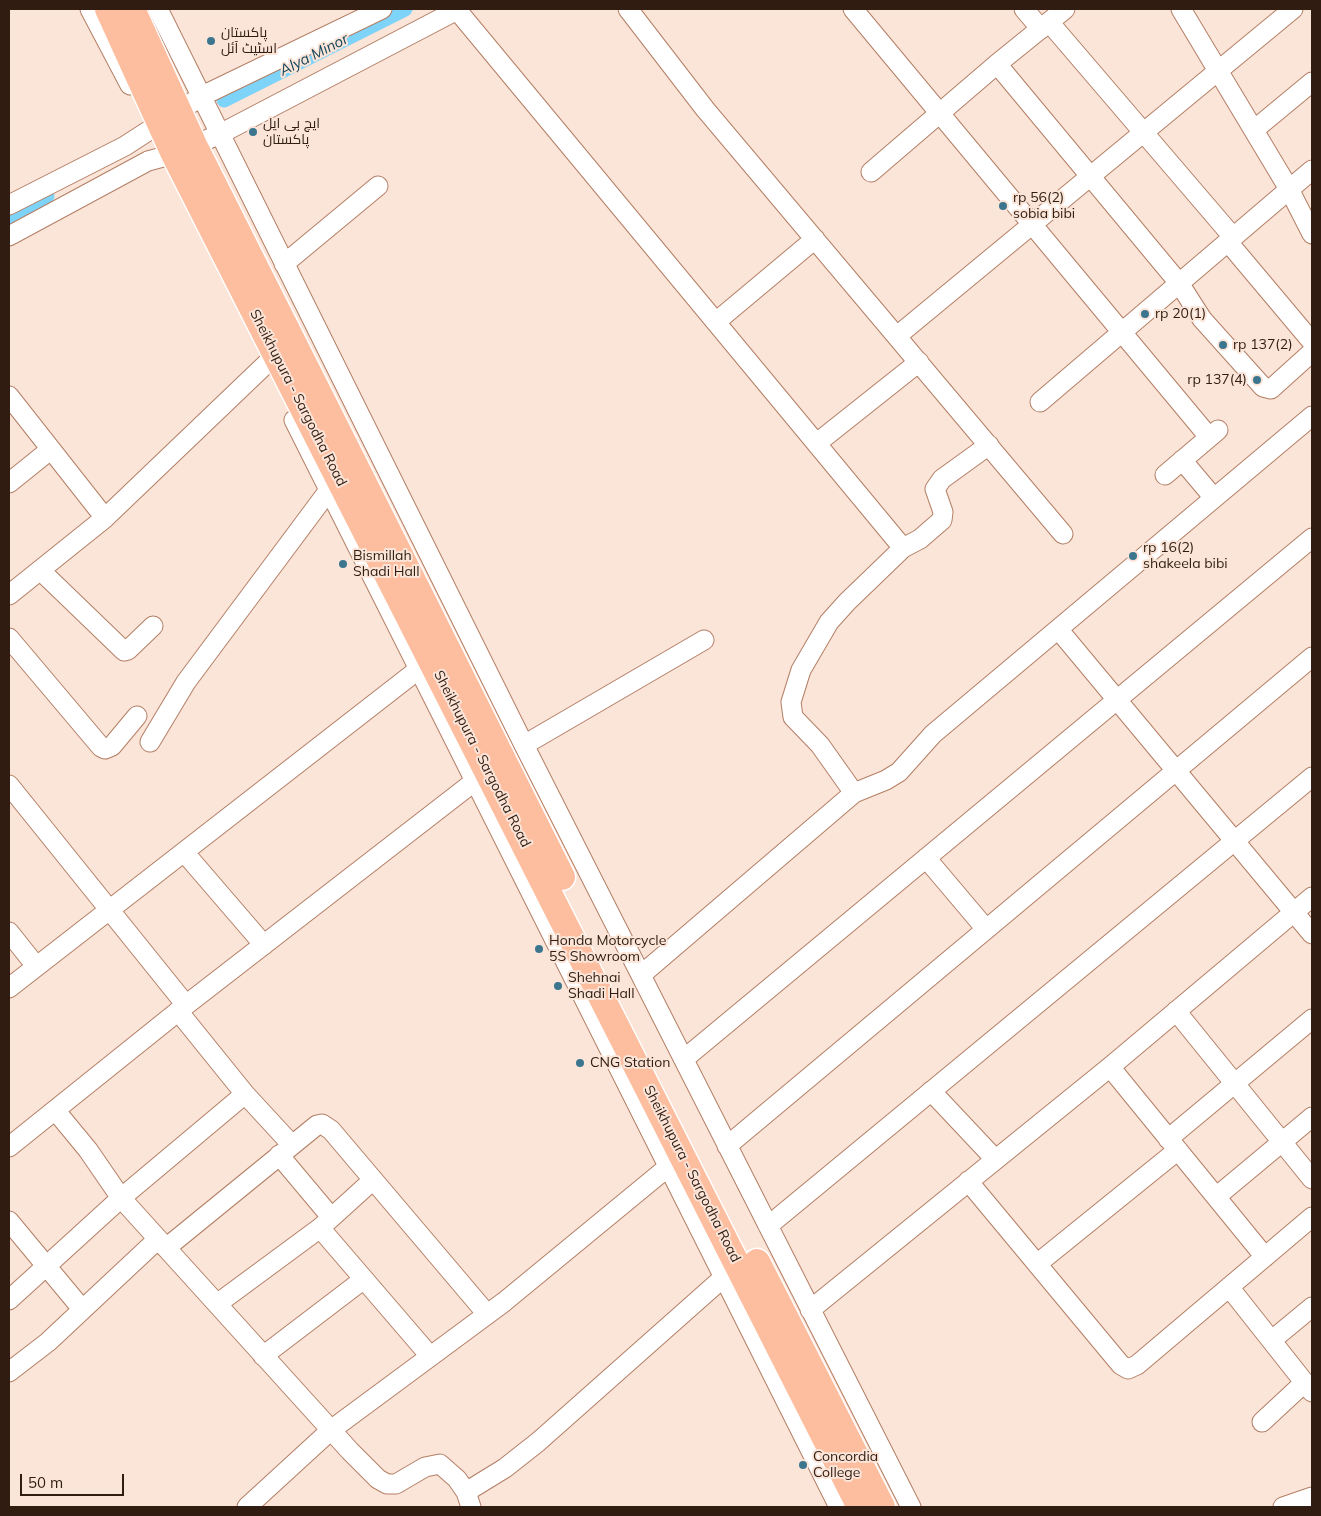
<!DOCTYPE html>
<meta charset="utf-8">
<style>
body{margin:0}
#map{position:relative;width:1321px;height:1516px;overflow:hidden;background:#fbe4d8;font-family:Mulish,sans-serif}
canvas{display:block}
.frame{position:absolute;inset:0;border:10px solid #301c11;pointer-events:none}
.scale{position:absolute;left:20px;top:1474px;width:104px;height:22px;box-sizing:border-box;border:2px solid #301c11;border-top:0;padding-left:6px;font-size:15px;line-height:18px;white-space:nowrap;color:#301c11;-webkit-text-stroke:4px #fbe4d8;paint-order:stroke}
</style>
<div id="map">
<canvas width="1321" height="1516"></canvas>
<div class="frame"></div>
<div class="scale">50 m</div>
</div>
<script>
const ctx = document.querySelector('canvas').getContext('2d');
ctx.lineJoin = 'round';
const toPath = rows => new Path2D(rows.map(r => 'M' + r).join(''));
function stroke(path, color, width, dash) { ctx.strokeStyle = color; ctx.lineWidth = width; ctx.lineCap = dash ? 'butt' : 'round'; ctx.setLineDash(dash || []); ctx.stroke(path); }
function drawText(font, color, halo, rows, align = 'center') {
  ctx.font = font + ' Mulish,Cairo,sans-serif'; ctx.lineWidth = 4; ctx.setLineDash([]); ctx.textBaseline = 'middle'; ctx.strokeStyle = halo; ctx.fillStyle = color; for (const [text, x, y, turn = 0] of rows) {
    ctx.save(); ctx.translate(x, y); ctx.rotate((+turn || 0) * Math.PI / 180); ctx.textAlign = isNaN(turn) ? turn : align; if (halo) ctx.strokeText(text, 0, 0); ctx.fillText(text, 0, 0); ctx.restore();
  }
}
const canal = toPath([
 [224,100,405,9],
 [9,217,47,196]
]);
const minor = toPath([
 [90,9,130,85],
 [158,9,524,745,911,1507],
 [628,9,705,109,1063,534],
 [853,9,1209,437],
 [1024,9,1041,29],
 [1181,9,1289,189,1312,234],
 [457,10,903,548],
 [1049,22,1233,237],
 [997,64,1179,283,1202,319,1263,387,1271,389,1312,352],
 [1254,130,1312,82],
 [871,172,997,64,1065,9],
 [9,205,125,146,202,96,382,9],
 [9,236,148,161,174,154,220,134,459,9],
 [1228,242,1312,342],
 [284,264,378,186],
 [717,321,815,239],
 [897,336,1293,9],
 [9,396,105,518],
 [1040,402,1312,170],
 [294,420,839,1507],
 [817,443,919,362],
 [1182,460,1214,498],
 [1165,475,1218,430],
 [9,483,50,450],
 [40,570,124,651,128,650,153,626],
 [9,595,105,518,266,364],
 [1058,629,1312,934],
 [9,638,101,747,105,749,112,746,137,716],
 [150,742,186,682,329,490],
 [524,745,704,640],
 [9,785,186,1005],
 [854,793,820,745,793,717,791,702,801,670,829,622,847,602,903,548,920,539,942,520,943,512,935,489,942,479,989,445],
 [184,852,264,945],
 [926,858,986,929],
 [9,932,36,966],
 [641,975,854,793,886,780,899,772,933,734,1312,416],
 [9,988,419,669],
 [178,1011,245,1094,292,1145],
 [1176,1011,1312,1179],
 [684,1059,1312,538],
 [1110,1067,1265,1257],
 [931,1091,995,1159],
 [55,1110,88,1150,121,1198,350,1451,378,1479,387,1484,396,1484,425,1467,440,1464,457,1479,466,1492,471,1507],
 [1168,1139,1312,1019],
 [727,1146,1312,657],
 [9,1147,186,1005,475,781],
 [279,1155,331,1217],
 [968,1181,1121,1365,1128,1369,1137,1365,1312,1217],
 [1216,1197,1312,1117],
 [9,1221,82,1309],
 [768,1226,1312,777],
 [320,1228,430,1356],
 [166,1248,317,1125,322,1124,331,1130,487,1314],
 [1037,1264,1178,1150],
 [1229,1287,1312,1392],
 [9,1300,121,1198,245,1094],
 [217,1304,320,1228,373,1180],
 [810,1310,1110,1067,1312,897],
 [1272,1340,1312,1307],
 [263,1356,364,1279],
 [9,1372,48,1342,158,1239],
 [1262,1422,1305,1382],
 [466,1492,505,1468,538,1442,724,1277],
 [247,1507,331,1430,504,1302,668,1167],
 [1283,1507,1312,1497]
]);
const highway = toPath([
 [108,9,174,154,860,1507],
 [132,9,194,145,562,877],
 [757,1262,882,1507]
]);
const markers = [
 [211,41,5,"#3b768e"],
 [253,132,5,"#3b768e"],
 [1003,206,5,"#3b768e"],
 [1145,314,5,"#3b768e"],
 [1223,345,5,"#3b768e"],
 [1257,380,5,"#3b768e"],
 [1133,556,5,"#3b768e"],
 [343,564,5,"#3b768e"],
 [539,949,5,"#3b768e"],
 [558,986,5,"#3b768e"],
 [580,1063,5,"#3b768e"],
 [803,1465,5,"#3b768e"]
];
const poiNames = [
 ["پاکستان",221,33],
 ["اسٹیٹ آئل",221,49],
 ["ایچ بی ایل",263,124],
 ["پاکستان",263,140],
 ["rp 56(2)",1013,198],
 ["sobia bibi",1013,214],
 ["rp 20(1)",1155,314],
 ["rp 137(2)",1233,345],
 ["rp 137(4)",1247,380,"right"],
 ["rp 16(2)",1143,548],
 ["shakeela bibi",1143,564],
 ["Bismillah",353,556],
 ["Shadi Hall",353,572],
 ["Honda Motorcycle",549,941],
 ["5S Showroom",549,957],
 ["Shehnai",568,978],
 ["Shadi Hall",568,994],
 ["CNG Station",590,1063],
 ["Concordia",813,1457],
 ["College",813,1473]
];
const streetNames = [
 ["Sheikhupura - Sargodha Road",298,398,63],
 ["Sheikhupura - Sargodha Road",482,759,63],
 ["Sheikhupura - Sargodha Road",692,1174,63]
];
const waterNames = [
 ["Alya Minor",314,55,-27]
];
stroke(canal, '#7ed3f8', 15);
stroke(minor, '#b37f65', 21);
stroke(highway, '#fff', 29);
stroke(minor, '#fff', 19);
stroke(highway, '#fdbe9f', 26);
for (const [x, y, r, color] of markers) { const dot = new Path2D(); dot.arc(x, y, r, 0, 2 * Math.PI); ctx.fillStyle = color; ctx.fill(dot); stroke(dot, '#fbe4d8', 2); }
drawText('14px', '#301c11', '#fbe4d8', poiNames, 'left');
drawText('14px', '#301c11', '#fbe4d8', streetNames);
drawText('italic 15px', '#16475a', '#fbe4d8', waterNames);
</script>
